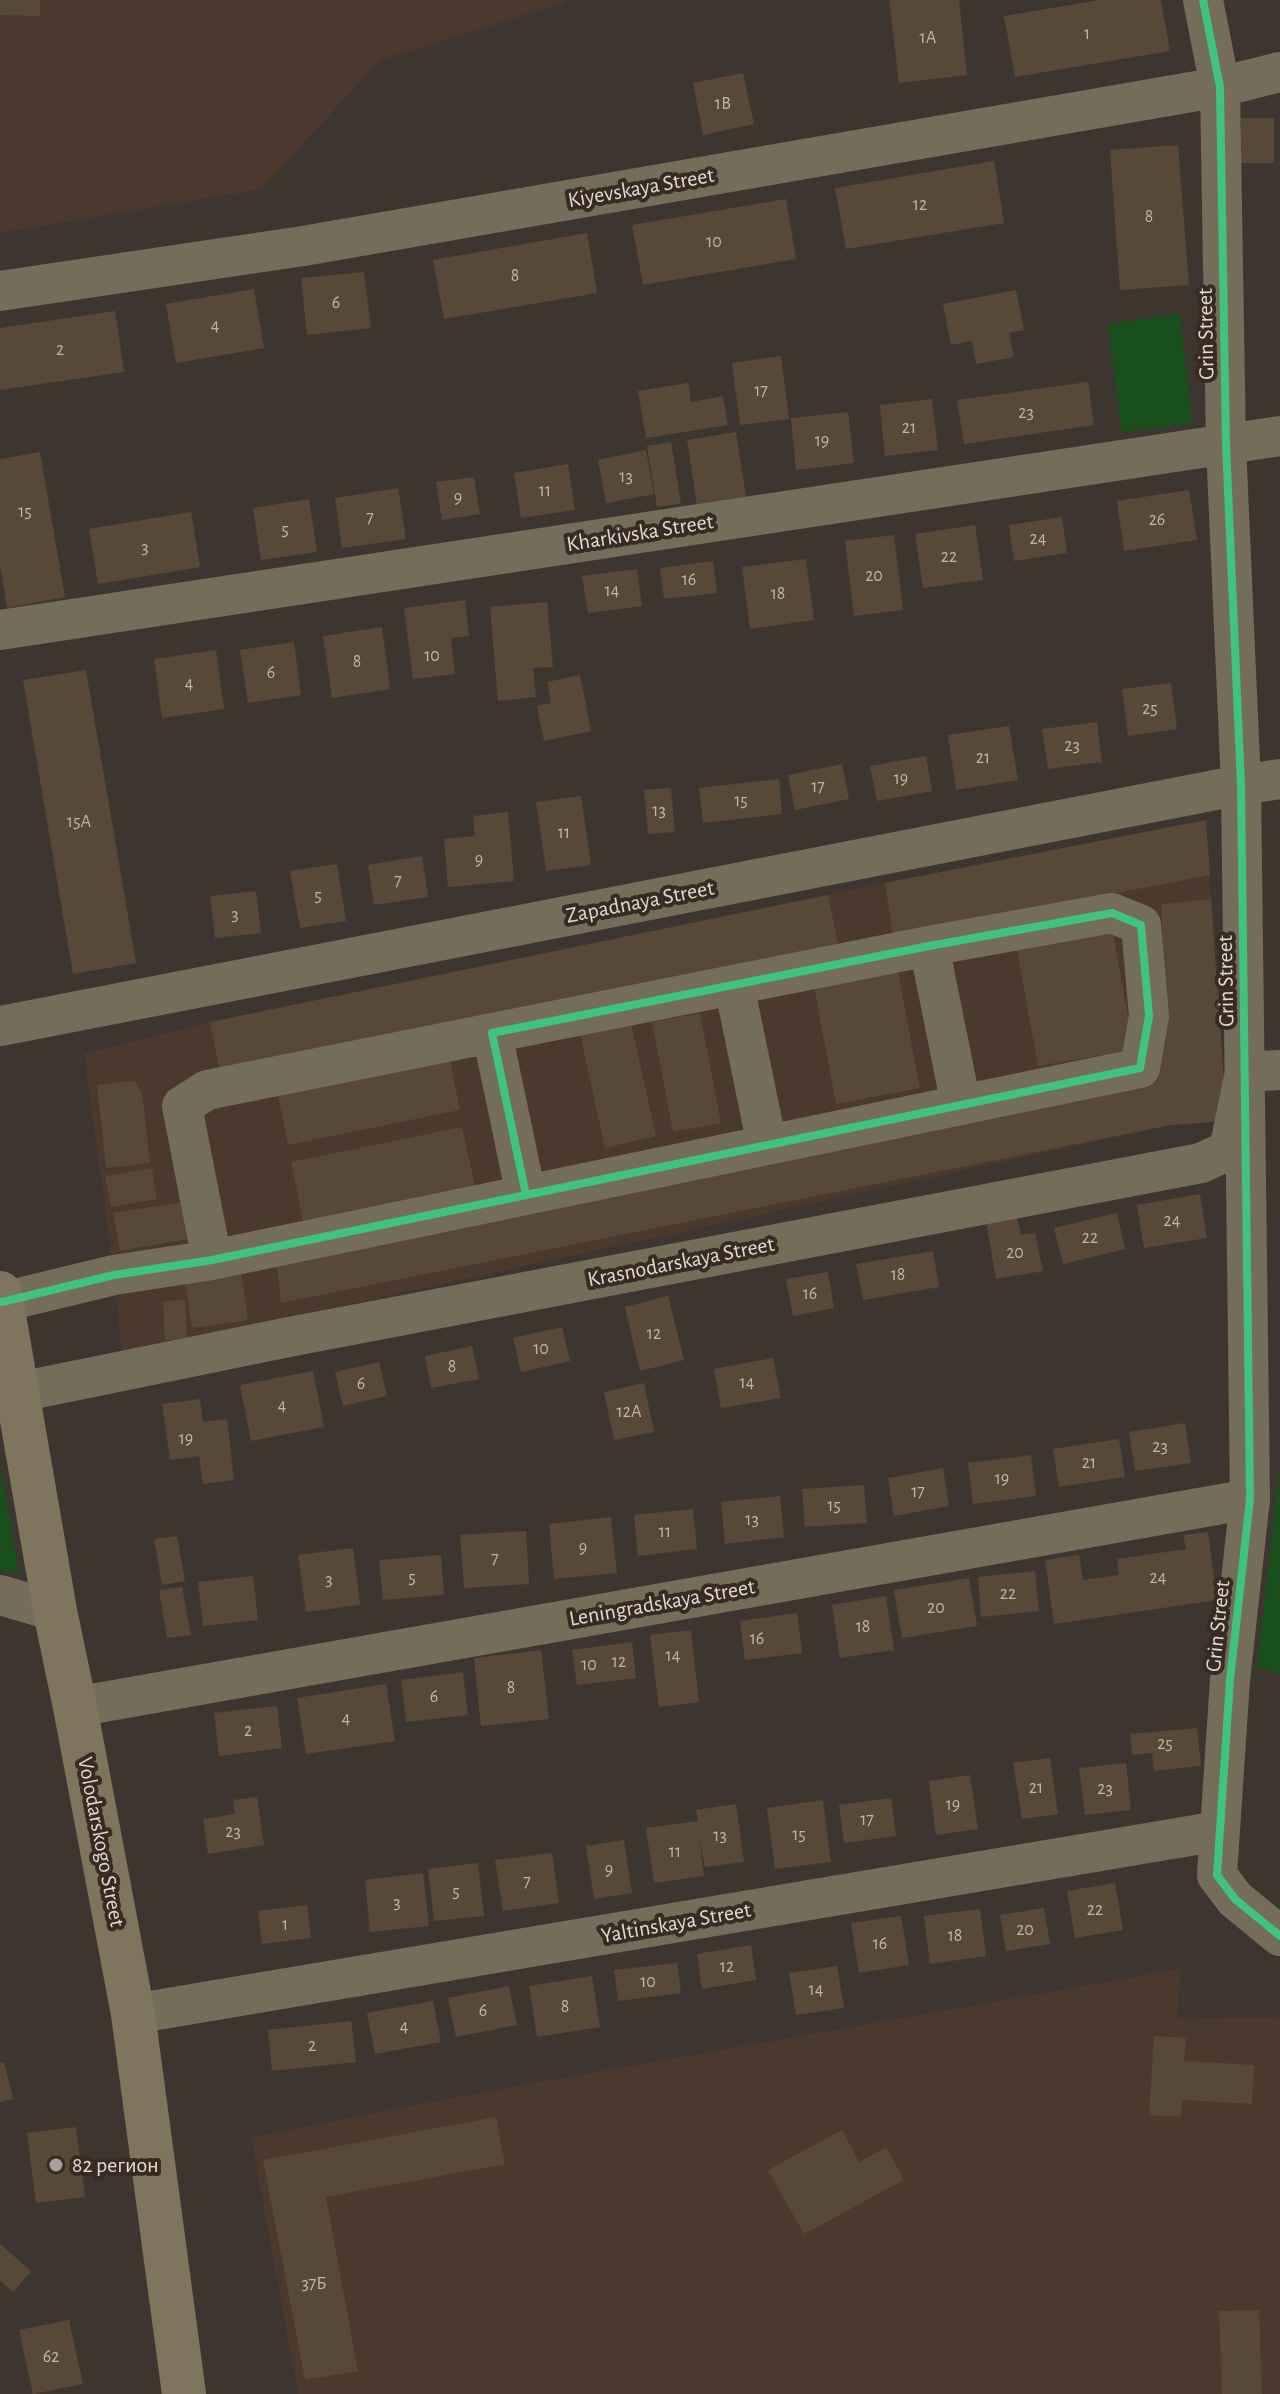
<!DOCTYPE html>
<meta charset="utf-8">
<style>
body{margin:0}
canvas{display:block;background:#3d3630}
</style>
<canvas width="1280" height="2394"></canvas>
<script>
const ctx = document.querySelector('canvas').getContext('2d');
ctx.lineJoin = 'round';
function paint(path, color) { ctx.fillStyle = color; ctx.fill(path, 'evenodd'); }
const toPath = rows => new Path2D(rows.map(r => 'M' + r).join(''));
function stroke(path, color, width, dash) { ctx.strokeStyle = color; ctx.lineWidth = width; ctx.lineCap = dash ? 'butt' : 'round'; ctx.setLineDash(dash || []); ctx.stroke(path); }
function drawText(font, color, halo, rows, align = 'center') {
  ctx.font = font + ' "Alegreya Sans",sans-serif'; ctx.lineWidth = 8; ctx.setLineDash([]); ctx.textBaseline = 'middle'; ctx.strokeStyle = halo; ctx.fillStyle = color; for (const [text, x, y, turn = 0] of rows) {
    ctx.save(); ctx.translate(x, y); ctx.rotate((+turn || 0) * Math.PI / 180); ctx.textAlign = isNaN(turn) ? turn : align; if (halo) ctx.strokeText(text, 0, 0); ctx.fillText(text, 0, 0); ctx.restore();
  }
}
const built = toPath([
 [0,0,566,0,566,2,380,60,261,189,0,233],
 [1206,820,1227,1121,1171,1125,122,1354,114,1275,84,1054,210,1022,885,883],
 [1180,1969,1178,2019,1280,2017,1280,2394,298,2394,251,2137,495,2090]
]);
const green = toPath([
 [1179,314,1193,423,1122,432,1108,324],
 [0,1467,19,1573,0,1570],
 [1279,1474,1280,1474,1280,1673,1257,1668]
]);
const building = toPath([
 [0,0,40,0,40,16,0,15],
 [889,0,959,0,967,75,899,83],
 [1100,0,1161,0,1170,51,1015,77,1004,16],
 [743,73,754,124,703,135,693,83],
 [1241,118,1274,118,1274,163,1240,163],
 [1178,145,1189,285,1120,290,1110,150],
 [994,161,1004,223,846,249,835,188],
 [786,199,796,259,643,285,632,225],
 [587,233,597,293,444,319,433,260],
 [364,272,371,328,307,335,301,278],
 [254,289,264,348,176,363,166,304],
 [1016,290,1024,330,1009,333,1014,357,976,364,972,341,951,345,943,304],
 [115,311,124,372,0,390,0,328],
 [781,356,789,419,740,425,732,363],
 [1088,382,1094,425,964,444,957,400],
 [688,383,691,402,723,396,728,425,646,438,638,391],
 [932,399,938,450,885,456,880,405],
 [848,412,854,463,796,470,791,418],
 [736,432,746,497,697,505,687,440],
 [671,442,681,503,657,507,647,446],
 [646,450,654,494,606,503,598,460],
 [40,452,65,597,7,608,0,565,0,459],
 [568,464,575,510,521,518,514,473],
 [474,477,480,514,442,520,436,482],
 [398,488,406,539,342,548,335,498],
 [1189,490,1197,540,1124,551,1117,501],
 [309,499,317,552,261,560,253,508],
 [191,512,200,567,98,584,89,529],
 [1062,517,1067,553,1014,561,1009,525],
 [975,525,983,580,923,588,915,534],
 [894,535,903,610,854,616,845,541],
 [806,559,814,620,750,629,742,567],
 [713,561,717,593,664,599,660,568],
 [637,569,642,606,588,613,582,576],
 [465,600,469,636,451,638,455,674,413,679,404,608],
 [547,602,553,667,533,668,536,697,498,701,490,607],
 [382,627,390,689,332,698,323,636],
 [294,642,301,695,248,703,240,650],
 [216,650,224,709,162,718,154,659],
 [86,670,136,963,73,974,23,680],
 [580,675,591,731,544,741,537,706,551,703,547,682],
 [1171,683,1177,729,1128,736,1122,689],
 [1097,722,1102,762,1048,769,1042,729],
 [1009,726,1018,780,956,790,948,735],
 [926,756,932,791,877,801,870,766],
 [842,764,849,799,795,810,788,775],
 [779,779,782,814,703,823,699,788],
 [671,788,675,832,648,834,644,790],
 [581,796,591,865,546,871,536,802],
 [508,812,514,881,448,887,444,839,475,836,473,816],
 [1206,820,1210,875,893,936,885,883],
 [422,856,428,897,374,905,368,865],
 [337,864,346,921,300,928,290,871],
 [256,891,261,933,215,938,210,896],
 [828,895,839,948,221,1076,210,1022],
 [1211,899,1227,1121,1171,1125,281,1303,275,1250,1158,1081,1154,1044,1166,1041,1161,904],
 [1113,933,1134,1050,1038,1066,1017,950],
 [898,972,920,1088,836,1104,814,987],
 [700,1013,721,1123,673,1132,652,1022],
 [631,1023,656,1136,605,1148,580,1034],
 [448,1050,460,1110,288,1145,276,1086],
 [134,1081,142,1092,150,1163,106,1168,97,1085],
 [462,1127,475,1186,303,1221,291,1162],
 [152,1168,157,1199,111,1207,105,1176],
 [1200,1194,1207,1238,1144,1248,1137,1205],
 [182,1202,188,1239,120,1251,113,1213],
 [1117,1213,1125,1249,1063,1264,1054,1228],
 [1017,1216,1021,1235,1035,1233,1043,1271,996,1279,986,1222],
 [933,1251,939,1287,863,1300,856,1264],
 [241,1269,248,1320,192,1328,185,1277],
 [828,1272,834,1308,793,1316,786,1279],
 [668,1296,684,1360,640,1371,625,1307],
 [185,1300,187,1339,165,1340,163,1301],
 [562,1327,570,1361,521,1372,513,1338],
 [472,1346,479,1379,431,1388,425,1356],
 [773,1358,781,1398,721,1408,714,1369],
 [379,1362,387,1396,343,1406,335,1372],
 [313,1371,324,1427,251,1441,240,1385],
 [644,1383,654,1432,614,1440,604,1392],
 [200,1399,203,1422,227,1419,234,1480,203,1484,199,1456,170,1460,162,1404],
 [1185,1423,1191,1463,1135,1471,1129,1432],
 [1119,1439,1125,1477,1059,1487,1053,1449],
 [1031,1455,1036,1496,973,1504,968,1463],
 [943,1468,949,1506,894,1516,888,1478],
 [864,1485,867,1523,805,1527,802,1489],
 [780,1496,784,1537,725,1544,721,1502],
 [693,1509,697,1549,638,1556,634,1515],
 [611,1517,617,1573,554,1579,549,1524],
 [526,1531,529,1584,464,1588,460,1535],
 [1208,1532,1217,1600,1054,1624,1045,1560,1079,1555,1083,1580,1119,1575,1117,1559,1186,1549,1183,1535],
 [177,1536,185,1581,162,1585,154,1539],
 [353,1548,360,1605,306,1612,298,1555],
 [441,1555,444,1595,383,1600,379,1560],
 [1035,1571,1039,1611,981,1617,978,1577],
 [253,1576,258,1620,203,1626,198,1582],
 [969,1578,977,1626,902,1638,894,1590],
 [182,1587,191,1635,167,1638,159,1590],
 [886,1596,894,1650,840,1658,832,1605],
 [797,1613,802,1653,745,1660,740,1621],
 [691,1630,699,1702,659,1707,650,1635],
 [632,1642,636,1678,577,1685,572,1650],
 [541,1650,549,1719,481,1726,474,1658],
 [463,1672,468,1715,406,1722,401,1680],
 [386,1684,395,1741,306,1754,297,1698],
 [277,1706,282,1748,219,1756,214,1713],
 [1197,1728,1201,1766,1154,1771,1152,1753,1132,1755,1130,1734],
 [1050,1758,1058,1814,1022,1819,1013,1763],
 [1126,1763,1131,1810,1085,1815,1079,1768],
 [970,1775,978,1829,936,1835,929,1781],
 [257,1797,264,1845,208,1854,203,1819,235,1814,233,1800],
 [891,1798,896,1836,844,1843,839,1805],
 [823,1800,831,1862,775,1869,767,1808],
 [736,1804,744,1862,705,1867,699,1837,704,1876,654,1883,646,1828,698,1821,696,1810],
 [624,1840,632,1893,594,1899,586,1846],
 [552,1853,559,1903,503,1911,495,1860],
 [478,1863,484,1916,434,1921,428,1869],
 [423,1873,429,1926,370,1932,365,1880],
 [1115,1883,1123,1930,1075,1938,1067,1891],
 [307,1905,311,1938,262,1944,258,1911],
 [1044,1908,1050,1944,1006,1951,1000,1915],
 [980,1909,986,1956,930,1964,924,1916],
 [901,1916,909,1965,859,1973,851,1923],
 [751,1945,756,1980,702,1989,697,1954],
 [677,1963,681,1993,618,2001,614,1970],
 [837,1966,844,2008,796,2015,789,1973],
 [592,1976,600,2027,537,2037,529,1986],
 [509,1986,517,2025,456,2037,448,1998],
 [433,2001,441,2042,375,2054,367,2013],
 [351,2021,356,2062,272,2071,268,2030],
 [1154,2036,1186,2038,1184,2061,1254,2065,1252,2104,1182,2100,1181,2117,1149,2115],
 [4,2062,13,2099,0,2102,0,2063],
 [496,2117,505,2164,326,2197,358,2371,305,2380,263,2160],
 [76,2127,85,2197,36,2203,27,2133],
 [842,2130,859,2162,886,2147,904,2180,804,2234,768,2170],
 [0,2244,31,2271,13,2292,0,2281],
 [1259,2310,1262,2394,1222,2394,1219,2311],
 [69,2320,83,2384,33,2394,19,2330]
]);
const minor = toPath([
 [1203,0,1220,87,1226,445,1241,785,1250,1499,1230,1680,1217,1875,1235,1899,1280,1936],
 [0,291,303,246,1220,87,1280,72],
 [0,630,1280,436],
 [929,946,961,1105],
 [734,985,767,1145],
 [0,1026,1241,785,1280,779],
 [212,1260,182,1106,207,1090,492,1033],
 [2,1302,114,1275,212,1260,1140,1068,1149,1016,1141,925,1112,913,929,946,492,1033,526,1195],
 [0,1396,289,1337,1201,1163,1229,1150,1245,1072,1280,1070],
 [0,1595,55,1611],
 [75,1707,1250,1499],
 [133,2014,1219,1831]
]);
const major = toPath([
 [0,1293,55,1611,75,1707,133,2014,184,2394]
]);
const cycleway = toPath([
 [1203,0,1220,87,1226,445,1241,785,1250,1499,1230,1680,1217,1875,1235,1899,1280,1936],
 [2,1302,114,1275,212,1260,1140,1068,1149,1016,1141,925,1112,913,929,946,492,1033,526,1195]
]);
const markers = [
 [56,2165,8,"#a9a19b"]
];
const numberNames = [
 ["1",1087,34],
 ["1А",928,38],
 ["1В",723,104],
 ["12",920,205],
 ["8",1149,217],
 ["10",714,242],
 ["8",515,276],
 ["6",336,303],
 ["4",215,326],
 ["2",60,350],
 ["17",761,391],
 ["23",1026,413],
 ["21",909,428],
 ["19",822,441],
 ["13",626,477],
 ["11",545,491],
 ["9",458,498],
 ["15",25,512],
 ["7",370,518],
 ["26",1157,520],
 ["5",285,530],
 ["24",1038,539],
 ["3",145,548],
 ["22",949,557],
 ["20",874,576],
 ["16",689,580],
 ["14",612,591],
 ["18",778,594],
 ["10",432,656],
 ["8",357,662],
 ["6",271,673],
 ["4",189,684],
 ["25",1150,709],
 ["23",1072,746],
 ["21",983,758],
 ["19",901,779],
 ["17",818,787],
 ["15",741,801],
 ["13",659,811],
 ["15А",79,822],
 ["11",564,833],
 ["9",479,860],
 ["7",398,881],
 ["5",318,896],
 ["3",235,915],
 ["24",1172,1221],
 ["22",1090,1238],
 ["20",1015,1253],
 ["18",898,1275],
 ["16",810,1294],
 ["12",654,1334],
 ["10",541,1349],
 ["8",452,1367],
 ["14",747,1383],
 ["6",361,1384],
 ["4",282,1406],
 ["12А",629,1412],
 ["19",186,1439],
 ["23",1160,1447],
 ["21",1089,1463],
 ["19",1002,1479],
 ["17",918,1492],
 ["15",834,1506],
 ["13",752,1520],
 ["11",665,1532],
 ["9",583,1548],
 ["7",495,1559],
 ["5",412,1578],
 ["24",1158,1578],
 ["3",329,1580],
 ["22",1008,1594],
 ["20",936,1608],
 ["18",863,1627],
 ["16",757,1639],
 ["14",673,1656],
 ["12",619,1662],
 ["10",589,1665],
 ["8",511,1688],
 ["6",434,1697],
 ["4",346,1719],
 ["2",248,1731],
 ["25",1165,1744],
 ["21",1036,1788],
 ["23",1105,1789],
 ["19",953,1805],
 ["17",867,1820],
 ["23",233,1832],
 ["15",799,1835],
 ["13",720,1836],
 ["11",675,1852],
 ["9",609,1870],
 ["7",527,1882],
 ["5",456,1892],
 ["3",397,1903],
 ["22",1095,1910],
 ["1",285,1925],
 ["20",1025,1930],
 ["18",955,1936],
 ["16",880,1944],
 ["12",727,1967],
 ["10",648,1982],
 ["14",816,1990],
 ["8",565,2007],
 ["6",483,2011],
 ["4",404,2027],
 ["2",312,2046],
 ["37Б",314,2284],
 ["62",51,2357]
];
const streetNames = [
 ["Kiyevskaya Street",641,188,-10],
 ["Grin Street",1206,334,-91],
 ["Kharkivska Street",640,533,-9],
 ["Zapadnaya Street",640,902,-11],
 ["Grin Street",1226,981,-91],
 ["Krasnodarskaya Street",681,1262,-11],
 ["Leningradskaya Street",662,1603,-10],
 ["Grin Street",1218,1626,-84],
 ["Volodarskogo Street",101,1842,79],
 ["Yaltinskaya Street",676,1923,-10]
];
const poiNames = [
 ["82 регион",72,2165]
];
paint(built, '#4a392c');
paint(green, '#184f1b');
paint(building, '#584837');
stroke(minor, '#746d5a', 40);
stroke(major, '#7e755c', 44);
stroke(cycleway, '#40c37c', 8);
for (const [x, y, r, color] of markers) { const dot = new Path2D(); dot.arc(x, y, r, 0, 2 * Math.PI); ctx.fillStyle = color; ctx.fill(dot); stroke(dot, '#382b21', 3); }
drawText('18px', '#c0b6ad', null, numberNames);
drawText('22px', '#e3dad4', '#382b21', streetNames);
drawText('22px', '#e3dad4', '#382b21', poiNames, 'left');
</script>
